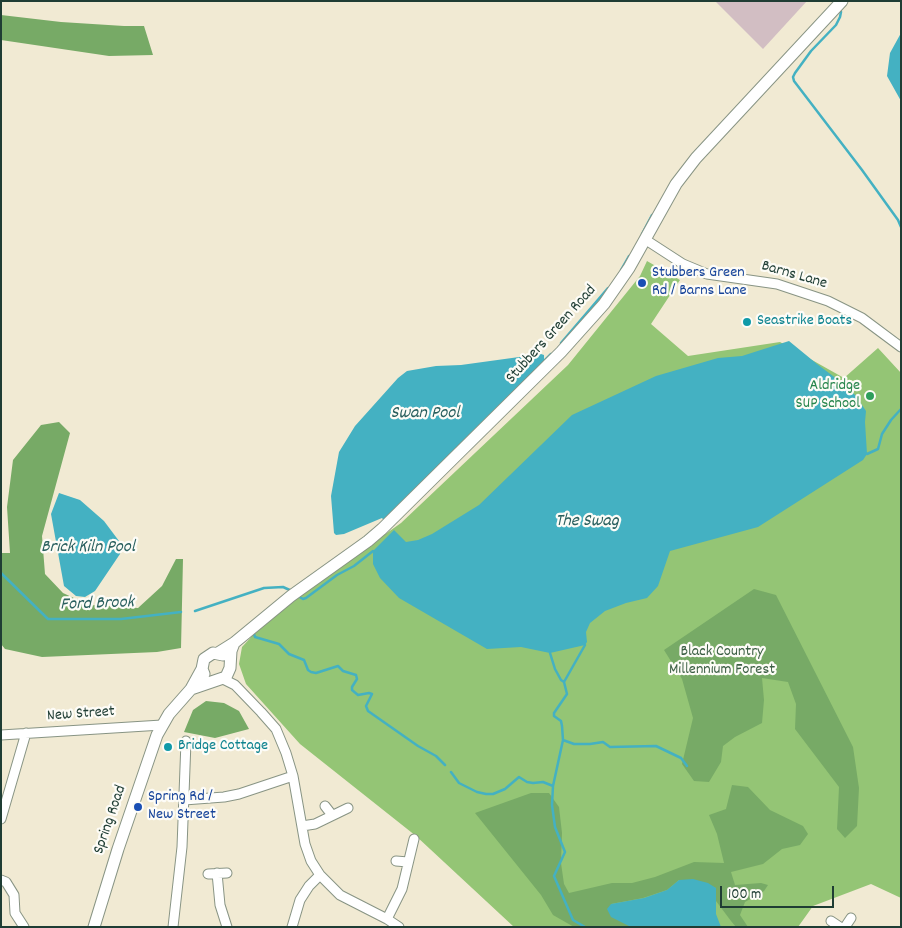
<!DOCTYPE html>
<style>
body{margin:0}
#map{position:relative;width:902px;height:928px;overflow:hidden;background:#f1ead3;font-family:Dekko,sans-serif}
canvas{display:block}
.frame{position:absolute;inset:0;border:2px solid #1f3d34;pointer-events:none}
.scale{position:absolute;left:720px;top:886px;width:114px;height:22px;box-sizing:border-box;border:2px solid #1f3d34;border-top:0;padding-left:6px;font-size:15px;line-height:18px;white-space:nowrap;color:#1f3d34;-webkit-text-stroke:4px #fdfcf7;paint-order:stroke}
</style>
<div id="map">
<canvas width="902" height="928"></canvas>
<div class="frame"></div>
<div class="scale">100 m</div>
</div>
<script>
const ctx = document.querySelector('canvas').getContext('2d');
ctx.lineJoin = 'round';
function paint(path, color) { ctx.fillStyle = color; ctx.fill(path, 'evenodd'); }
const toPath = rows => new Path2D(rows.map(r => 'M' + r).join(''));
function stroke(path, color, width, dash) { ctx.strokeStyle = color; ctx.lineWidth = width; ctx.lineCap = dash ? 'butt' : 'round'; ctx.setLineDash(dash || []); ctx.stroke(path); }
function drawText(font, color, halo, rows, align = 'center') {
  ctx.font = font + ' Dekko,sans-serif'; ctx.lineWidth = 4.5; ctx.setLineDash([]); ctx.textBaseline = 'middle'; ctx.strokeStyle = halo; ctx.fillStyle = color; for (const [text, x, y, turn = 0] of rows) {
    ctx.save(); ctx.translate(x, y); ctx.rotate((+turn || 0) * Math.PI / 180); ctx.textAlign = isNaN(turn) ? turn : align; if (halo) ctx.strokeText(text, 0, 0); ctx.fillText(text, 0, 0); ctx.restore();
  }
}
const industrial = toPath([
 [715,1,807,1,763,49]
]);
const green = toPath([
 [647,261,680,280,651,324,688,356,780,342,844,378,878,348,901,373,901,898,871,884,813,906,798,927,514,927,416,836,300,744,246,684,239,664,242,647,254,634,302,593,401,523,568,365,640,276]
]);
const forest = toPath([
 [1,15,61,22,124,26,144,26,153,55,109,56,1,40],
 [59,422,70,433,42,536,45,574,63,593,89,605,138,608,162,586,176,559,183,559,181,648,157,652,42,657,5,649,1,644,1,553,10,553,7,507,13,460,41,425],
 [754,589,776,595,853,747,859,788,857,826,845,838,837,829,839,787,795,729,796,704,788,682,762,678,764,700,762,723,735,737,723,746,721,762,709,782,694,781,682,764,693,718,682,679,664,650],
 [206,701,224,703,239,711,249,729,215,738,184,732,193,710],
 [732,785,748,787,770,810,803,826,808,834,800,845,782,849,763,864,731,872,735,885,761,883,768,885,764,891,745,902,740,915,748,927,736,927,731,921,716,901,716,888,679,880,667,890,643,898,611,904,631,927,574,927,553,915,541,895,475,813,531,793,549,793,559,807,562,833,561,863,564,884,569,893,612,883,632,883,655,877,694,862,724,863,717,834,709,815,726,809]
]);
const water = toPath([
 [901,33,901,101,887,76,890,53],
 [789,341,817,364,845,385,856,396,866,411,865,422,867,454,863,460,758,527,670,551,658,586,647,598,626,603,605,611,590,623,586,632,587,642,585,645,550,653,521,647,487,649,399,598,380,578,373,564,373,551,394,530,406,542,418,540,432,534,479,505,572,415,656,376,718,358,742,356],
 [541,354,544,355,544,362,410,496,409,495,398,505,385,522,382,518,344,534,336,535,334,533,331,496,339,452,355,426,398,378,407,371,436,366,461,365],
 [59,493,80,500,104,521,122,545,120,554,95,591,85,597,76,596,64,586,51,514],
 [693,879,708,883,716,888,716,914,721,927,631,927,611,917,607,909,611,904,644,898,667,890,679,880]
]);
const stream = toPath([
 [841,12,840,17,836,25,811,51,795,73,793,77,794,81,862,170,898,220,901,227],
 [642,234,652,215],
 [621,270,629,256],
 [561,343,608,288],
 [545,360,551,354],
 [867,454,878,449,882,434,891,420,901,409],
 [1,573,48,619,121,619,181,612],
 [298,596,303,599,306,598,337,575,354,566,373,551],
 [195,611,264,588,283,587,292,591],
 [254,634,255,637,279,644,289,654,304,660,308,670,311,672,316,673,338,666,343,671,356,675,357,679,352,687,352,690,358,695,369,693,372,694,366,706,368,711,418,746,436,756,445,765],
 [550,653,555,669,561,680,564,682,567,694,554,713,554,716,561,721,562,726,563,740,553,786,552,805,555,827,565,852,554,876,573,920,585,927],
 [564,682,585,645],
 [563,740,574,744,590,744,603,742,610,747,656,746,681,758,687,766],
 [451,772,459,783,477,792,486,794,493,794,505,789,519,777,527,782,533,783,543,782,553,786]
]);
const minor = toPath([
 [646,240,683,264,707,274,777,284,828,301,862,318,901,347],
 [223,679,235,685,261,712,276,729,286,753,293,776,305,844,311,861,320,875,340,895,387,919,399,927],
 [1,735,162,725],
 [184,800,224,797,239,794,293,776],
 [325,806,332,815],
 [1,819,26,733],
 [302,826,315,824,348,808],
 [396,861,408,862],
 [217,873,220,905,227,927],
 [208,874,227,873],
 [1,880,6,882,14,895,15,913,24,927],
 [387,919,402,889,414,839],
 [831,921,840,927],
 [173,927,182,847,186,741],
 [292,927,300,900,309,886,320,875],
 [845,927,851,918]
]);
const tertiary = toPath([
 [218,653,234,643,291,596,368,541,382,529,561,352,604,304,629,268,676,184,696,158,842,1],
 [204,674,202,669,204,659,213,653,223,655],
 [191,689,226,677,230,668,231,651,234,643],
 [94,927,118,849,157,735,169,714,191,689,202,669]
]);
const markers = [
 [642,283,5,"#1a4fb4"],
 [747,322,5,"#0f9aa8"],
 [870,396,5,"#2e9e5b"],
 [168,747,5,"#0f9aa8"],
 [138,807,5,"#1a4fb4"]
];
const transitNames = [
 ["Stubbers Green",652,274],
 ["Rd / Barns Lane",652,292],
 ["Spring Rd /",148,798],
 ["New Street",148,816]
];
const streetNames = [
 ["Barns Lane",794,276,16],
 ["Stubbers Green Road",552,335,-48],
 ["New Street",81,715,-4],
 ["Spring Road",111,820,-71]
];
const cultureNames = [
 ["Seastrike Boats",757,322],
 ["Bridge Cottage",178,747]
];
const leisureNames = [
 ["Aldridge",860,387],
 ["SUP School",860,405]
];
const parkNames = [
 ["Black Country",722,653],
 ["Millennium Forest",722,671]
];
const waterNames = [
 ["Swan Pool",425,415],
 ["The Swag",587,523],
 ["Brick Kiln Pool",88,549],
 ["Ford Brook",97,605,-2]
];
paint(industrial, '#d2bec3');
paint(green, '#94c575');
paint(forest, '#7a6');
paint(water, '#44b1c2');
stroke(stream, '#44b1c2', 2.5);
stroke(minor, '#889484', 11);
stroke(tertiary, '#889484', 13);
stroke(minor, '#fff', 9);
stroke(tertiary, '#fff', 11);
for (const [x, y, r, color] of markers) { const dot = new Path2D(); dot.arc(x, y, r, 0, 2 * Math.PI); ctx.fillStyle = color; ctx.fill(dot); stroke(dot, '#fdfcf7', 2); }
drawText('16px', '#164399', '#fdfcf7', transitNames, 'left');
drawText('16px', '#1f3d34', '#fdfcf7', streetNames);
drawText('16px', '#0d838f', '#fdfcf7', cultureNames, 'left');
drawText('16px', '#27864d', '#fdfcf7', leisureNames, 'right');
drawText('16px', '#3c5f44', '#fdfcf7', parkNames);
drawText('italic 18px', '#2a605f', '#fdfcf7', waterNames);
</script>
